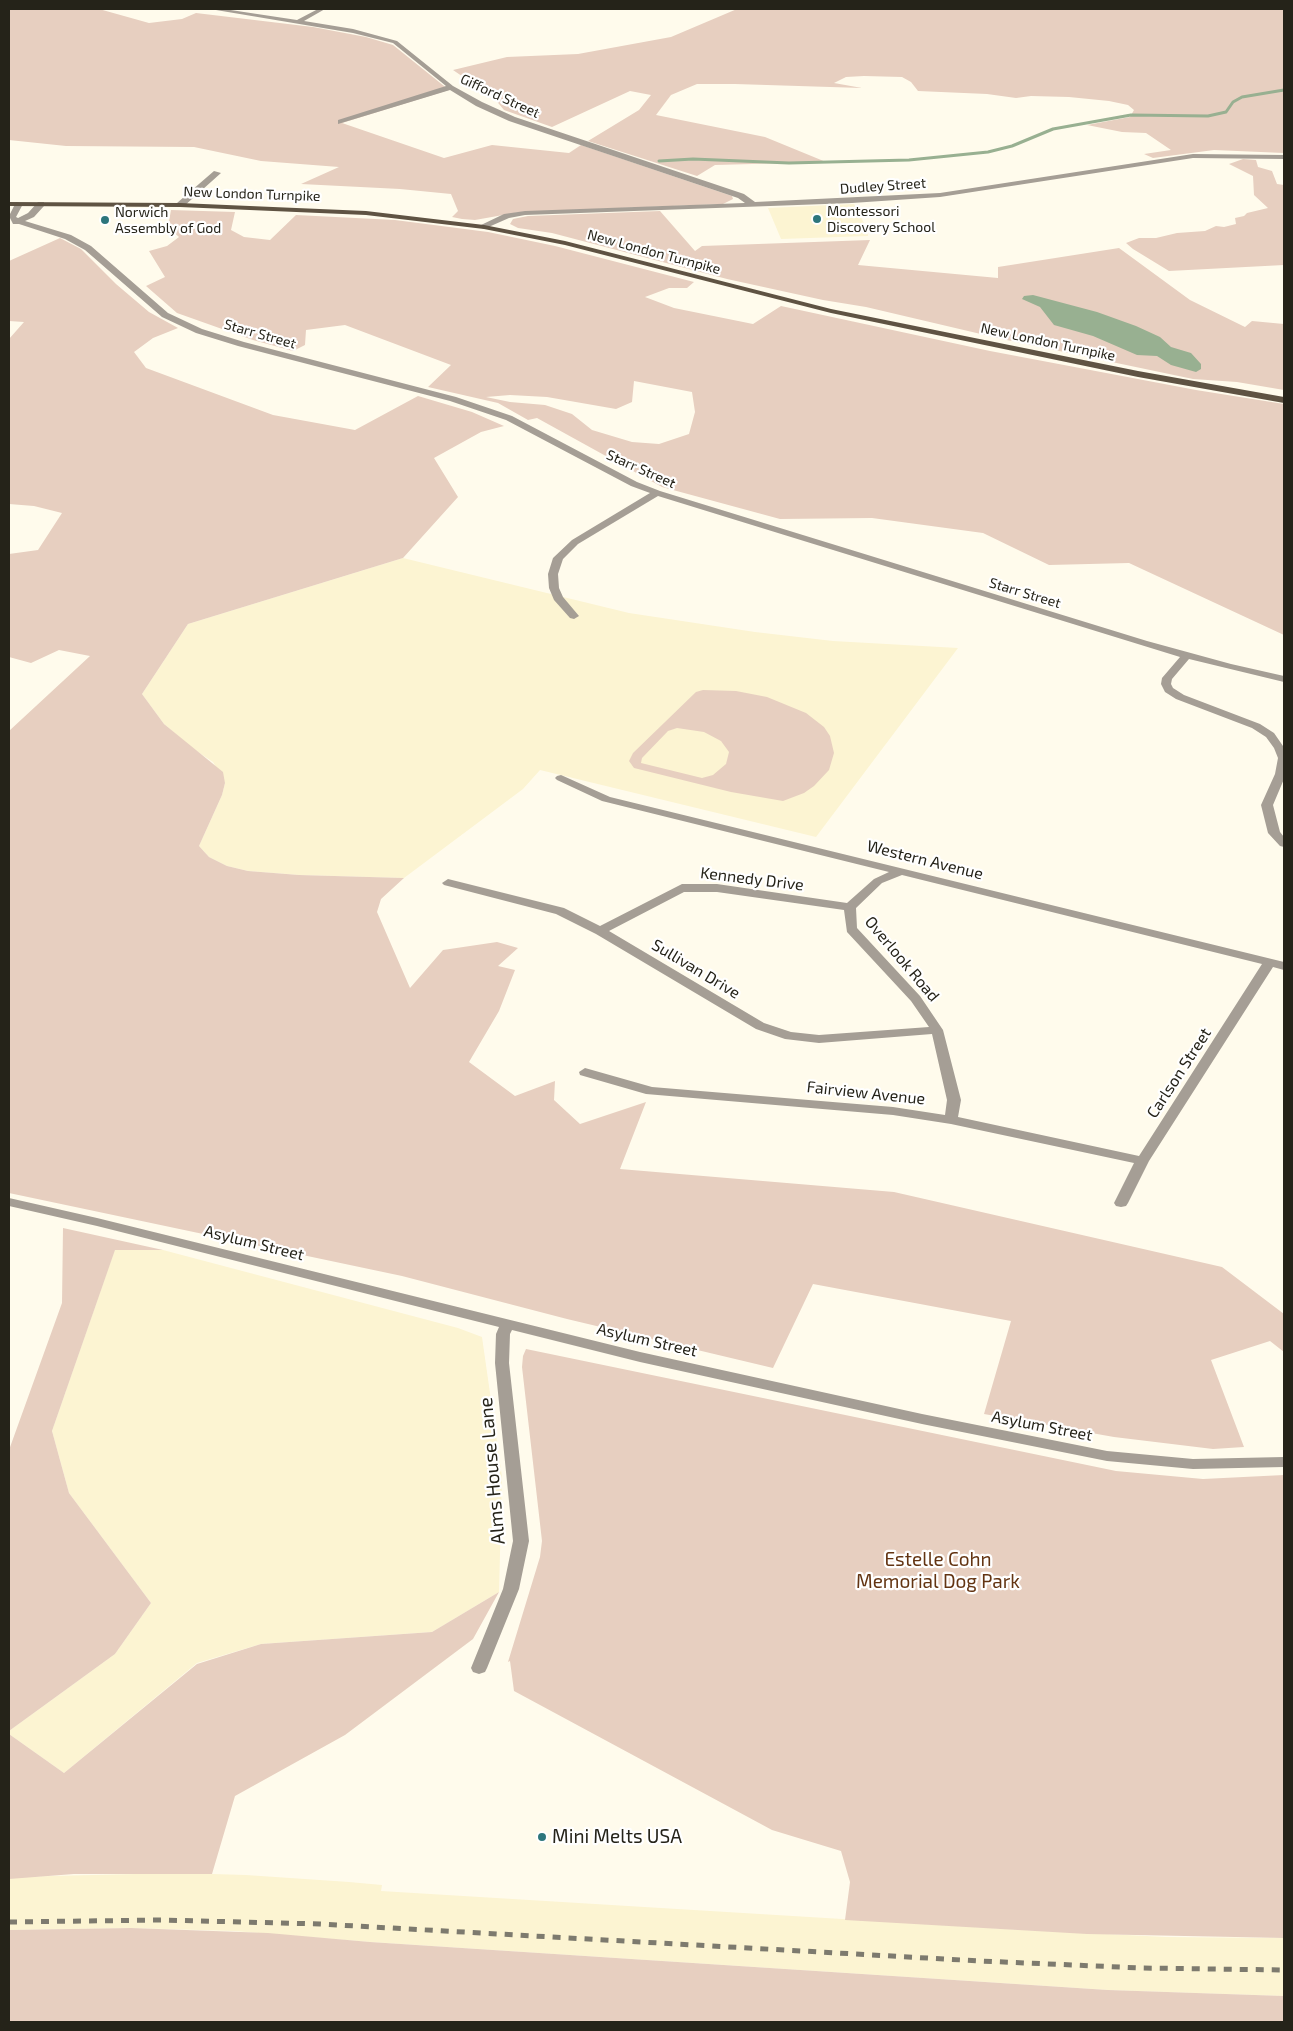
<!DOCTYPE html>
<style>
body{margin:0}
#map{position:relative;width:1293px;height:2031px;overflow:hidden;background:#fffbec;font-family:"Exo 2",sans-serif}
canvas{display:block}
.frame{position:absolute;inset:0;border:10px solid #252319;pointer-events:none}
</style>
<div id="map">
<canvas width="1293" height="2031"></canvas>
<div class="frame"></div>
</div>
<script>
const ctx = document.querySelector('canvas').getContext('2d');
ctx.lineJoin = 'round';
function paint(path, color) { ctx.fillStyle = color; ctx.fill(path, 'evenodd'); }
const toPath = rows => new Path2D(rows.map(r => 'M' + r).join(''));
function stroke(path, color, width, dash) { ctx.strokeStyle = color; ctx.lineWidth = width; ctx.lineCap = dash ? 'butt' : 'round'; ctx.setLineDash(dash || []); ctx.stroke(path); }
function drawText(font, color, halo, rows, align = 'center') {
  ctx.font = font + ' "Exo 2",sans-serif'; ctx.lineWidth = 4.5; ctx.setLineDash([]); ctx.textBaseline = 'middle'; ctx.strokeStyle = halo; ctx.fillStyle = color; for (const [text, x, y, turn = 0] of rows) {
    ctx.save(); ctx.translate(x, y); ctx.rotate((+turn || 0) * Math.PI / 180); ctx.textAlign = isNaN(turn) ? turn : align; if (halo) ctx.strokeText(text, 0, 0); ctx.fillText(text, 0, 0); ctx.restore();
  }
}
const built = toPath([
 [854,204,867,229,868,236,781,239,768,208],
 [403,558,629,613,755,632,833,641,958,648,816,837,540,770,523,789,404,878,299,875,248,871,227,866,209,857,199,846,222,795,225,783,213,762,192,748,164,724,142,694,188,624],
 [115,1249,163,1250,458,1328,482,1337,502,1477,499,1592,432,1632,261,1644,197,1663,64,1773,9,1734,9,1731,115,1654,151,1603,69,1493,52,1431],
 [178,1873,246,1875,349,1882,382,1885,381,1891,1007,1929,1166,1937,1284,1938,1284,1996,1108,1990,370,1942,234,1931,131,1928,9,1930,9,1877]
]);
const green = toPath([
 [9,9,99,9,149,23,182,19,196,13,313,27,366,37,393,45,449,90,342,123,444,158,492,145,569,153,581,145,732,196,733,199,723,204,520,212,475,220,462,219,452,217,458,211,451,194,400,189,301,184,339,167,261,161,194,147,66,146,9,140],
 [737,9,1284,9,1284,153,1214,150,1153,158,1144,154,1171,150,1146,133,1122,132,1087,125,1130,117,1134,110,1128,105,1109,101,1069,97,1031,96,1016,98,987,94,918,91,911,82,902,77,864,76,846,77,834,83,862,88,735,84,697,84,671,95,656,115,765,137,826,162,715,165,697,176,588,141,639,110,651,95,630,91,552,127,504,110,494,98,453,70,507,57,578,54,671,37],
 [1243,159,1256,160,1258,167,1272,171,1277,184,1284,185,1284,265,1169,271,1133,249,1126,243,1139,238,1156,238,1177,233,1205,231,1216,226,1224,227,1236,224,1235,218,1244,216,1247,213,1268,208,1254,195,1253,176,1229,164],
 [171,210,235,212,231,230,244,237,270,240,296,215,395,220,488,232,555,246,694,282,687,288,669,288,645,297,674,308,753,324,781,306,990,351,1196,390,1284,404,1284,635,1129,563,1049,565,983,533,872,518,780,519,662,487,537,418,528,420,498,403,428,387,451,365,345,325,306,330,305,345,293,351,253,340,177,313,146,286,165,277,149,251,167,246,179,237,168,227],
 [634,381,692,392,695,412,689,434,659,444,632,442,592,430,572,414,545,405,510,402,486,397,510,395,547,397,616,409,632,402],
 [660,211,695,251,702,246,870,240,858,265,998,278,998,267,1119,248,1190,300,1245,327,1252,321,1284,324,1284,390,1237,382,1193,379,1002,339,866,307,823,300,727,279,552,233,518,228,510,224,513,219,528,216],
 [60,238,81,249,116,284,149,312,178,328,153,338,134,352,146,368,273,415,355,430,418,396,472,412,504,426,481,432,434,458,458,497,403,558,188,624,142,694,164,724,223,772,225,783,222,795,199,846,209,857,227,866,248,871,299,875,404,878,381,899,377,912,410,988,443,950,497,942,518,948,498,966,515,970,499,1011,469,1062,515,1096,555,1081,554,1100,580,1124,646,1102,620,1169,894,1192,1222,1267,1284,1314,1284,1352,1270,1341,1211,1360,1244,1447,1213,1449,1114,1437,984,1414,1011,1321,813,1284,773,1368,567,1319,402,1276,9,1193,9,731,90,656,59,650,31,663,9,657,9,554,38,550,62,513,34,506,9,504,9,339,24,322,9,321,9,261],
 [703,690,736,691,767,697,806,713,824,727,830,736,834,753,829,770,814,786,804,793,783,801,731,792,634,768,629,761,633,753,696,692],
 [677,728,704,732,721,741,729,752,726,764,713,775,702,778,641,763,642,758,668,731],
 [63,1228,163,1250,115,1250,52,1431,69,1493,151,1603,115,1654,9,1731,9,1450,62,1303],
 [526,1349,1116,1471,1203,1479,1284,1475,1284,1938,1087,1934,845,1920,850,1882,841,1851,772,1830,514,1691,510,1661,508,1662,540,1557,542,1541,522,1367,523,1356],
 [499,1592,473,1639,345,1735,235,1796,212,1874,74,1874,9,1879,9,1734,64,1773,197,1664,261,1644,432,1632],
 [131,1928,268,1933,370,1942,1108,1990,1284,1996,1284,2022,9,2022,9,1930]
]);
const water = toPath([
 [1033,295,1097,312,1136,326,1160,337,1171,347,1191,353,1201,364,1201,369,1196,372,1171,365,1157,356,1137,355,1093,336,1054,325,1040,307,1022,299,1024,296]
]);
const stream = toPath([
 [659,161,693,159,789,163,909,160,988,152,1012,146,1053,129,1131,115,1208,116,1226,112,1233,102,1242,97,1284,90]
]);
const minor = toPath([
 [210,9,224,9,297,20,318,9,325,9,304,21,353,29,397,41,453,86,482,102,515,117,744,194,755,202,940,193,1193,154,1284,155,1284,159,1193,158,940,197,852,203,525,215,509,218,484,229,480,227,481,225,504,214,525,211,745,203,738,198,509,121,476,106,450,90,338,124,338,120,446,86,393,43,353,33,210,9],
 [214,171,221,173,183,207,177,207,177,203,214,171],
 [16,202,23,204,16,217,18,218,28,213,38,202,44,202,44,206,34,217,25,221,71,235,91,246,168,313,202,329,244,342,456,397,512,416,637,482,660,491,1147,641,1231,664,1284,676,1284,682,1189,659,1172,679,1171,684,1173,688,1184,695,1260,724,1274,733,1283,746,1284,779,1273,805,1280,832,1284,837,1284,847,1280,846,1268,833,1261,805,1275,774,1278,758,1274,748,1266,737,1252,728,1176,699,1165,692,1161,684,1162,678,1180,657,658,496,578,544,563,559,558,574,559,588,563,597,579,616,574,619,570,618,554,600,549,588,548,574,553,558,572,540,650,493,631,486,506,420,450,401,238,346,196,333,162,317,85,250,65,239,19,224,13,224,9,216,16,202],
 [561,775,610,797,1284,962,1284,970,1273,967,1149,1161,1128,1203,1126,1206,1121,1207,1116,1206,1114,1203,1134,1163,951,1124,893,1115,646,1094,580,1075,579,1072,585,1068,652,1087,893,1107,945,1115,947,1100,932,1034,819,1043,785,1039,756,1029,596,934,556,914,444,885,442,883,448,879,564,908,600,926,682,884,717,884,847,903,874,879,889,872,602,801,557,780,555,778,557,776,561,775],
 [902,875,1262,964,1139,1156,958,1117,961,1100,943,1030,920,996,857,928,856,908,882,883,902,875],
 [684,892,717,892,844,910,847,932,911,1001,929,1027,819,1035,791,1032,764,1023,609,931,684,892],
 [9,1198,97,1218,640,1352,922,1414,1107,1451,1193,1459,1284,1457,1284,1467,1193,1469,1107,1461,922,1424,640,1362,512,1330,510,1334,509,1363,529,1541,519,1589,487,1668,485,1672,479,1674,473,1672,471,1668,503,1589,513,1541,495,1363,496,1334,499,1327,97,1226,9,1206,9,1198]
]);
const major = toPath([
 [9,202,180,203,366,211,484,225,565,241,831,309,1138,371,1284,397,1284,403,1138,377,831,313,565,245,484,229,366,215,180,207,9,206,9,202]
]);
const rail = toPath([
 [9,1922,162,1920,320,1924,980,1961,1142,1968,1284,1970]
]);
const markers = [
 [817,219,5,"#2d767c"],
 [105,220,5,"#2d767c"],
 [542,1837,5,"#2d767c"]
];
const farStreetnames = [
 ["Gifford Street",500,96,25],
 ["Dudley Street",883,186,-4],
 ["New London Turnpike",252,194,2],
 ["New London Turnpike",654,252,15],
 ["Starr Street",260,334,16],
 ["New London Turnpike",1048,342,12],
 ["Starr Street",641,469,24],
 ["Starr Street",1025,593,17]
];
const farPoinames = [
 ["Montessori",827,211],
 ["Discovery School",827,227],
 ["Norwich",115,212],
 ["Assembly of God",115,228]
];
const streetNames = [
 ["Western Avenue",925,860,14],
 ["Kennedy Drive",752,879,7],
 ["Overlook Road",902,959,50],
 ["Sullivan Drive",696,969,31],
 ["Carlson Street",1179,1073,-57],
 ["Fairview Avenue",866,1093,6],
 ["Asylum Street",254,1243,14],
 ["Asylum Street",647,1340,13],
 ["Asylum Street",1042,1426,11]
];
const nearStreetnames = [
 ["Alms House Lane",492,1471,-95]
];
const nearParknames = [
 ["Estelle Cohn",938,1560],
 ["Memorial Dog Park",938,1582]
];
const nearPoinames = [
 ["Mini Melts USA",552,1837]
];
paint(built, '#fcf4d2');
paint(green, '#e7cfc0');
paint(water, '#98b091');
stroke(stream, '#98b091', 3);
paint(minor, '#a59e95');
paint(major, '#5f5343');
stroke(rail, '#7d7a6e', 5, [8, 8]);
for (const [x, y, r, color] of markers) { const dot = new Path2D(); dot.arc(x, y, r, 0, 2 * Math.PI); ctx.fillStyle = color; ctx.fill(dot); stroke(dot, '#fff', 2); }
drawText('14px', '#252319', '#fff', farStreetnames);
drawText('14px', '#252319', '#fff', farPoinames, 'left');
drawText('16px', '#252319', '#fff', streetNames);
drawText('19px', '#252319', '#fff', nearStreetnames);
drawText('19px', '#633412', '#fff', nearParknames);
drawText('19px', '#252319', '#fff', nearPoinames, 'left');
</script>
